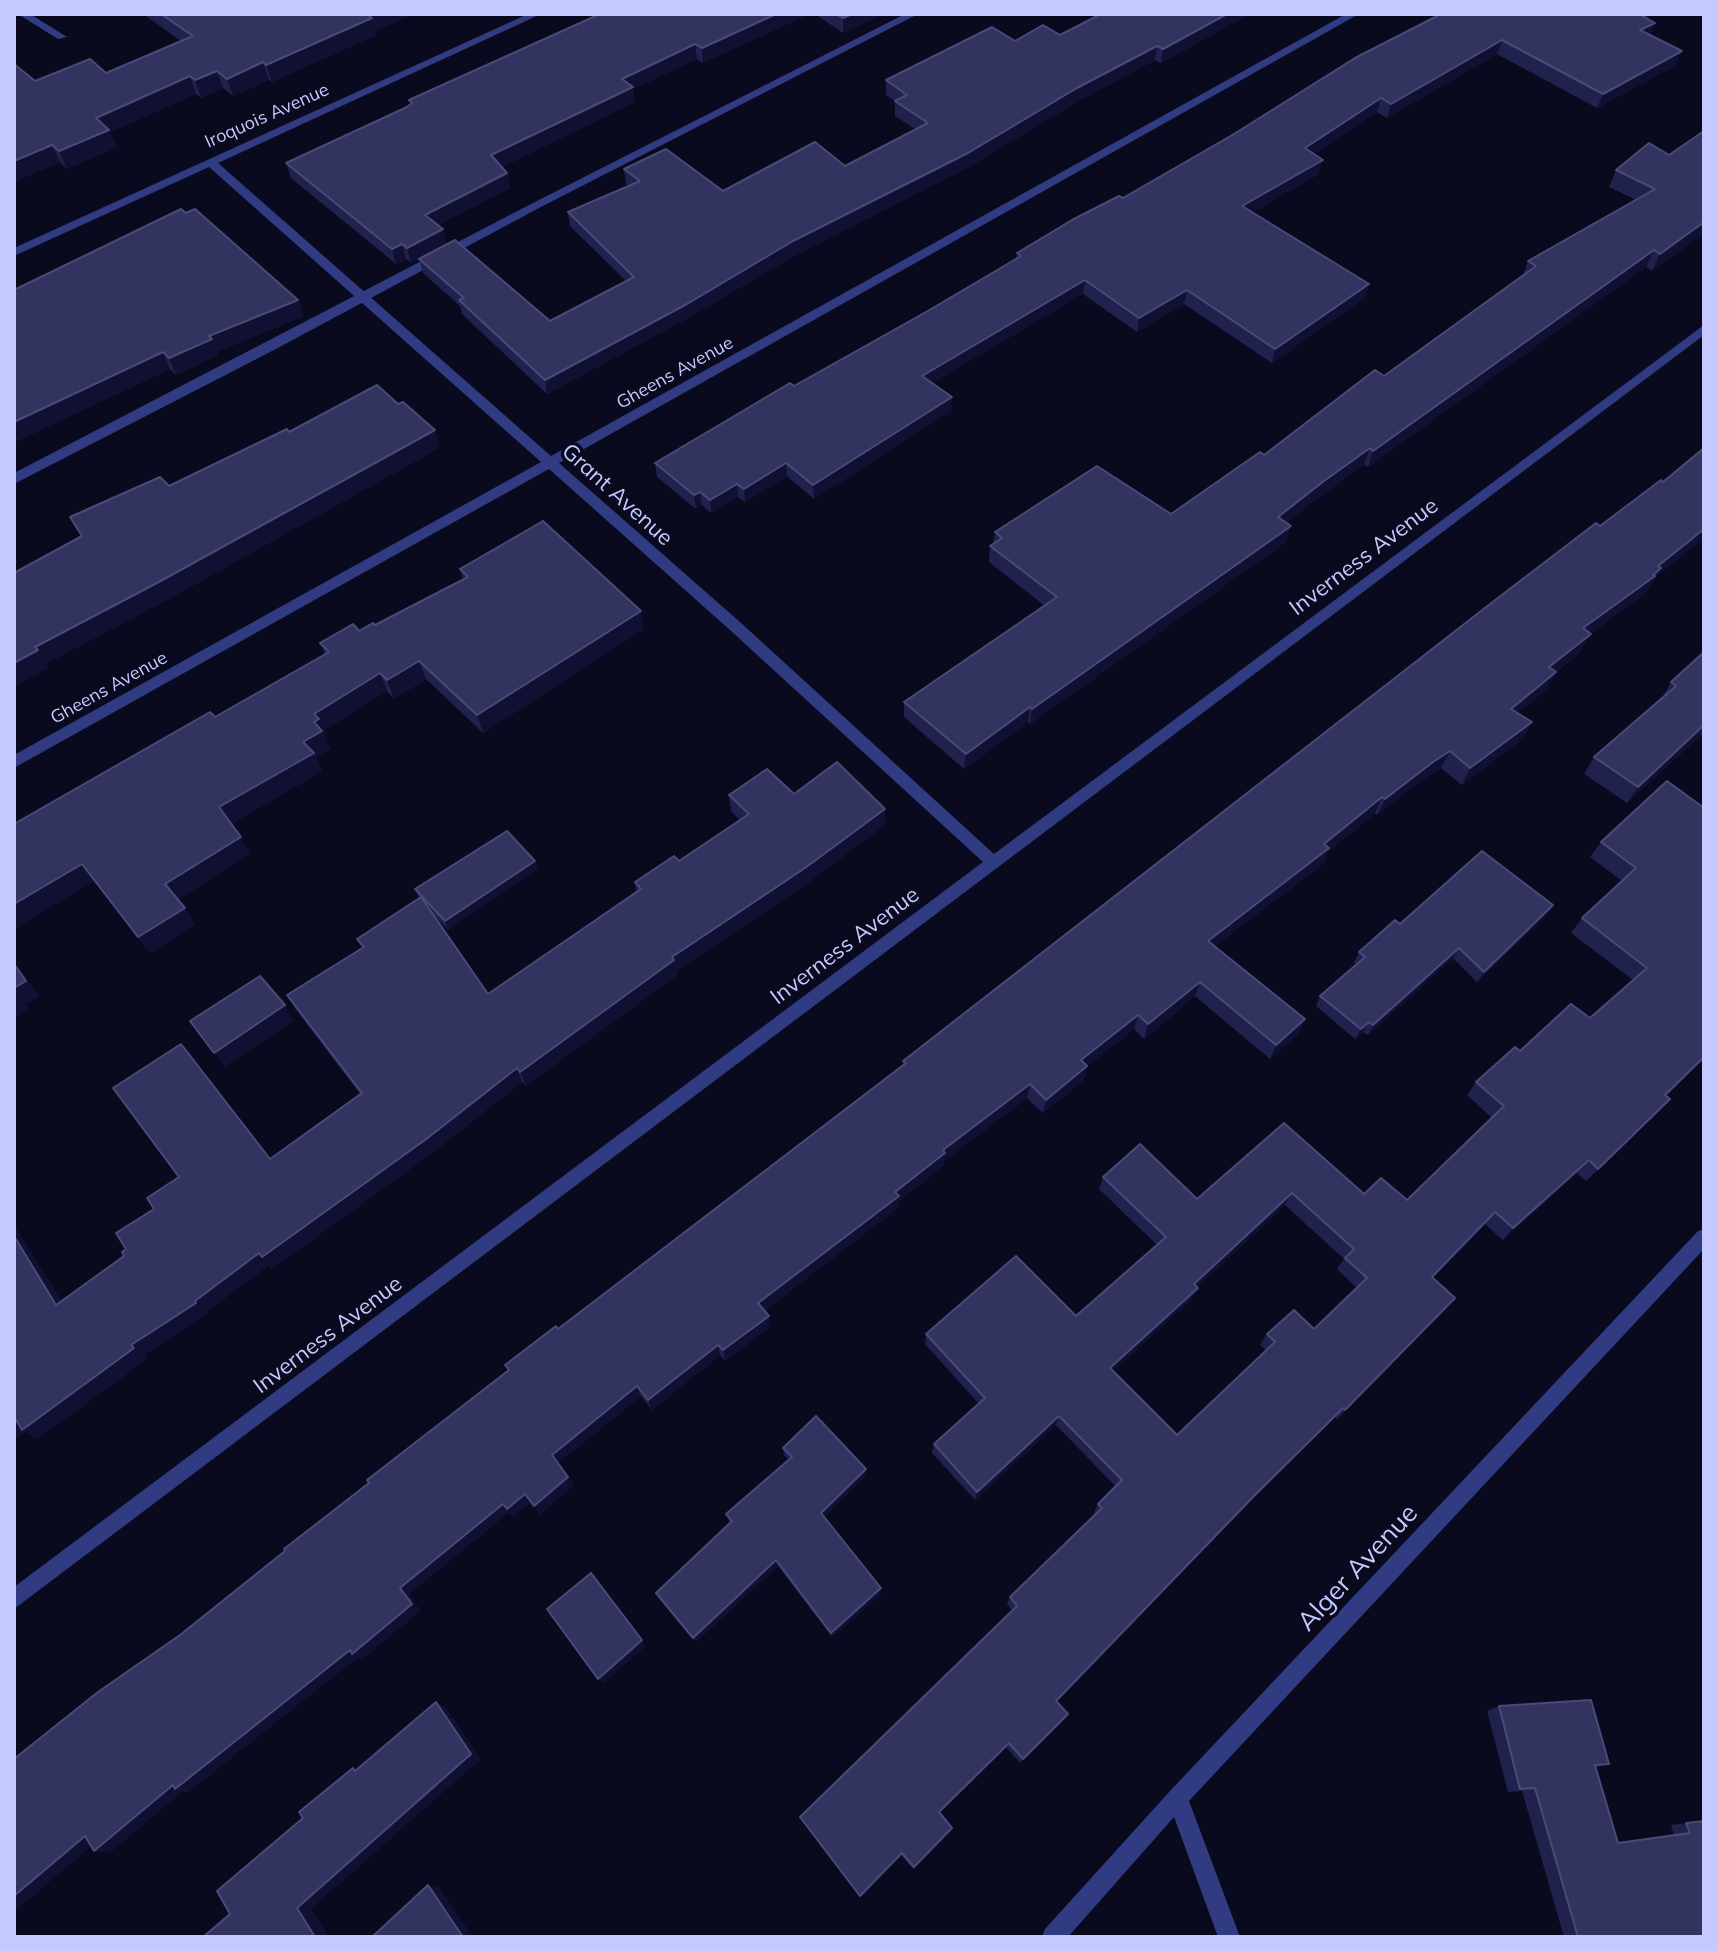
<!DOCTYPE html>
<style>
body{margin:0}
#map{position:relative;width:1718px;height:1951px;overflow:hidden;background:#090a1d;font-family:Mulish,sans-serif}
canvas{display:block}
.frame{position:absolute;inset:0;border:16px solid #c6c9ff;pointer-events:none}
</style>
<div id="map">
<canvas width="1718" height="1951"></canvas>
<div class="frame"></div>
</div>
<script>
const ctx = document.querySelector('canvas').getContext('2d');
ctx.lineJoin = 'round';
const toPath = rows => new Path2D(rows.map(r => 'M' + r).join(''));
function paint(path, color) { ctx.fillStyle = color; ctx.fill(path, 'evenodd'); }
function stroke(path, color, width, dash) { ctx.strokeStyle = color; ctx.lineWidth = width; ctx.lineCap = dash ? 'butt' : 'round'; ctx.setLineDash(dash || []); ctx.stroke(path); }
function drawText(font, color, halo, rows, align = 'center') {
  ctx.font = font + ' Mulish,sans-serif'; ctx.lineWidth = 7; ctx.setLineDash([]); ctx.textBaseline = 'middle'; ctx.strokeStyle = halo; ctx.fillStyle = color; for (const [text, x, y, turn = 0] of rows) {
    ctx.save(); ctx.translate(x, y); ctx.rotate((+turn || 0) * Math.PI / 180); ctx.textAlign = isNaN(turn) ? turn : align; if (halo) ctx.strokeText(text, 0, 0); ctx.fillText(text, 0, 0); ctx.restore();
  }
}
const service = toPath([
 [905,14,918,14,537,209,274,350,14,484,14,473,529,205,905,14]
]);
const minor = toPath([
 [18,14,30,14,67,37,58,39,18,14],
 [528,14,541,14,218,163,551,456,1346,14,1359,14,559,463,740,622,994,854,1704,325,1704,335,14,1609,14,1587,983,862,730,630,549,469,14,768,14,755,541,462,209,167,14,256,14,248,528,14],
 [1704,1229,1704,1249,1189,1801,1240,1937,1218,1937,1174,1817,1068,1937,1042,1937,1045,1929,1170,1791,1698,1231,1704,1229]
]);
const wall = toPath([
 [143,14,413,14,375,31,376,35,272,82,269,80,233,96,223,88,201,98,196,94,110,132,117,147,67,169,60,162,14,182,14,64,35,81,106,73,181,41],
 [809,14,703,63,697,59,633,89,635,102,502,167,507,173,510,188,438,225,447,245,411,263,406,259,396,264,291,178,286,163,410,105,409,100],
 [815,14,883,14,843,33],
 [1101,14,1246,14,1246,16,1161,63,1155,60,1075,103,967,168,794,256,688,318,547,394,462,314,460,306,423,273,419,259,550,321,626,281,570,226,568,212,629,186,626,184,624,169,723,191,845,166,915,129,895,116,895,101,886,95,886,80,1015,41,1060,35],
 [1650,15,1646,18,1655,23,1650,35,1676,65,1597,108,1497,54,1387,118,1377,112,1314,154,1319,174,1253,212,1369,284,1365,298,1272,363,1184,304,1137,332,1083,294,932,383,952,397,951,411,814,499,787,476,745,502,738,497,711,513,702,505,696,509,657,477,655,463,926,312,1016,259,1017,253,1123,198,1234,134,1355,58],
 [1704,131,1704,233,1652,271,1646,267,1368,467,1364,465,1318,498,1286,523,1286,542,1030,724,1028,722,964,769,904,717,904,702,1045,606,989,562,990,546,993,544,995,532,1171,514,1264,455,1384,376,1523,276,1528,261,1636,200,1609,187,1616,170,1669,155],
 [14,290,298,300,303,316,217,352,218,355,176,375,170,369,17,441,14,438],
 [460,569,644,629,483,733,426,679,394,699,387,691,324,730,327,737,325,738,330,749,316,757,322,771,231,824,250,854,178,899,195,924,150,953,94,881,14,929,14,824,215,717,325,654,320,643,375,625,463,579],
 [1656,577,1645,594,1591,633,1581,651,1556,672,1547,689,1518,713,1523,739,1462,785,1441,768,1425,778,1377,815,1375,813,1328,852,1323,864,1215,946,1305,1019,1298,1034,1270,1059,1195,996,1144,1039,1134,1029,1087,1066,1084,1080,1043,1113,1027,1098,944,1161,944,1165,899,1201,898,1208,764,1311,770,1327,725,1361,720,1355,652,1410,641,1396,558,1463,574,1485,540,1514,531,1502,513,1517,509,1512,409,1594,420,1611,362,1659,358,1657,188,1792,183,1791,109,1853,94,1851,180,1635,285,1551,509,1370,505,1365,558,1329,903,1065,903,1061],
 [1704,652,1704,732,1627,803,1584,774,1594,757,1661,700,1671,682],
 [794,794,885,825,806,884,676,971,677,975,526,1086,522,1082,432,1153,272,1269,269,1265,206,1312,208,1314,144,1355,147,1359,37,1439,25,1432,14,1225,61,1301,270,1159,360,1094,296,1010,287,995,362,948,357,939,419,898,415,889,535,861,537,870,448,930,432,913,488,994,636,891,635,882,679,861,740,820,731,811,729,795],
 [1704,808,1704,1058,1666,1096,1657,1113,1586,1181,1577,1173,1503,1240,1485,1224,1432,1277,1455,1298,1337,1419,1335,1417,1247,1504,1057,1701,1068,1714,1020,1763,1006,1747,939,1813,952,1828,913,1869,901,1855,860,1897,800,1817,1012,1610,1007,1604,1010,1597,1096,1514,1094,1512,1098,1504,1115,1486,1056,1425,975,1500,932,1453,934,1444,979,1404,925,1344,926,1334,1076,1316,1157,1245,1099,1189,1103,1177,1197,1199,1284,1123,1364,1194,1407,1200,1492,1118,1467,1095,1476,1082,1520,1051,1590,1018,1633,980,1571,933,1582,918,1622,881,1590,857,1601,842],
 [1285,1205,1344,1259,1337,1269,1357,1288,1314,1329,1267,1334,1260,1345,1266,1350,1177,1435,1113,1371,1192,1299,1197,1287],
 [1553,905,1546,916,1477,982,1453,958,1368,1035,1363,1032,1355,1039,1316,1006,1320,996,1356,964,1354,963,1359,952,1400,924],
 [783,1448,866,1469,866,1476,824,1517,881,1588,881,1594,832,1637,778,1566,696,1642,656,1593,730,1523,726,1514,789,1460,784,1455],
 [1499,1706,1609,1764,1596,1767,1618,1843,1674,1835,1671,1825,1704,1821,1704,1937,1564,1937,1522,1791,1508,1792,1487,1711]
]);
const shadedWall = toPath([
 [370,14,413,14,375,31,376,35,272,82,266,65],
 [776,14,809,14,703,63,702,48],
 [852,14,883,14,843,33,843,18],
 [1227,14,1246,14,1246,16,1161,63,1163,49],
 [1655,23,1649,37,1640,30],
 [1502,40,1497,54,1387,118,1391,104],
 [695,44,697,59,633,89,635,102,494,171,491,155,622,79],
 [1157,46,1155,60,1075,103,967,168,794,256,688,318,547,394,545,380,793,241],
 [1682,51,1676,65,1597,108,1603,94],
 [263,62,269,80,233,96,227,79],
 [217,71,223,88,201,98,195,80],
 [190,76,196,94,110,132,117,147,67,169,59,151,96,118],
 [1381,98,1377,112,1301,163,1305,148],
 [52,145,60,162,14,182,14,161],
 [1323,160,1319,174,1239,220,1242,206],
 [507,173,510,188,429,230,425,215],
 [1704,222,1704,233,1652,271,1660,254],
 [443,229,447,245,411,263,407,248],
 [402,244,406,259,396,264,392,249],
 [1654,250,1646,267,1368,467,1373,451],
 [1085,280,1083,294,921,390,922,376],
 [1369,284,1365,298,1272,363,1275,349],
 [1187,290,1184,304,1137,332,1139,318],
 [298,300,303,316,217,352,218,355,176,375,169,358,209,336],
 [163,352,170,369,17,441,14,436,14,422],
 [952,397,951,411,814,499,813,485],
 [435,430,440,448,166,601,46,664,49,668,14,687,14,663,35,647],
 [1370,448,1364,465,1318,498,1273,534,1278,517,1324,481],
 [786,463,787,476,745,502,744,489],
 [737,484,738,497,711,513,710,500],
 [700,492,702,505,696,509,694,495],
 [1291,526,1286,542,1030,724,1032,709],
 [1704,529,1704,539,1656,577,1645,594,1574,646,1583,628],
 [641,611,644,629,483,733,477,715],
 [1591,634,1581,651,1540,684,1549,667],
 [419,661,426,679,394,699,387,680],
 [1556,672,1547,689,1502,726,1511,709],
 [380,673,387,691,324,730,327,737,325,738,330,749,316,757,322,771,229,825,219,807,303,742,314,722,314,714],
 [1030,707,1028,722,964,769,966,754],
 [1532,722,1523,739,1462,785,1470,768],
 [1704,725,1704,731,1627,803,1638,787],
 [1450,751,1441,768,1425,778,1377,815,1385,799,1433,762],
 [1382,797,1375,813,1328,852,1323,864,1203,956,1208,941],
 [885,809,885,825,806,884,676,971,677,975,526,1086,520,1072,672,957],
 [241,837,250,854,176,900,165,884],
 [535,861,537,870,448,930,445,921],
 [82,864,94,881,14,929,14,904],
 [1553,905,1546,916,1477,982,1484,972],
 [185,908,195,924,150,953,138,937],
 [1459,948,1453,958,1368,1035,1373,1025],
 [14,962,40,996,26,1005,29,1008,14,1018],
 [1200,982,1195,996,1144,1039,1148,1024],
 [285,1005,294,1021,224,1067,214,1053],
 [1138,1015,1134,1029,1077,1074,1081,1060],
 [1305,1019,1298,1034,1270,1059,1276,1045],
 [1369,1022,1363,1032,1355,1039,1361,1029],
 [1087,1066,1084,1080,1043,1113,1046,1100],
 [517,1068,522,1082,432,1153,272,1269,269,1265,206,1312,208,1314,144,1355,147,1359,37,1439,25,1432,14,1439,14,1419,131,1345,195,1301,259,1253],
 [1030,1084,1027,1098,944,1161,944,1165,899,1201,898,1208,760,1314,758,1303,895,1192,943,1150],
 [1589,1160,1577,1173,1503,1240,1513,1228],
 [1292,1193,1285,1205,1188,1295,1194,1284],
 [1495,1212,1485,1224,1422,1288,1432,1277],
 [14,1225,70,1316,56,1305,14,1236],
 [1198,1288,1192,1299,1106,1378,1110,1368],
 [769,1316,770,1327,725,1361,723,1350],
 [718,1345,720,1355,652,1410,648,1400],
 [637,1386,641,1396,557,1464,552,1455],
 [1059,1416,1056,1425,975,1500,977,1492],
 [866,1469,866,1476,822,1520,821,1513],
 [568,1477,574,1485,540,1514,534,1506],
 [525,1494,531,1502,513,1517,509,1512,409,1594,420,1611,362,1659,358,1657,188,1792,183,1791,109,1853,94,1851,173,1785,350,1650,400,1588,503,1504],
 [776,1560,778,1566,696,1642,693,1638],
 [881,1588,881,1594,832,1637,831,1633],
 [642,1640,646,1646,603,1684,598,1679],
 [436,1702,446,1708,481,1759,311,1909,329,1937,315,1937,297,1908],
 [85,1836,101,1838,14,1912,14,1896],
 [428,1885,439,1887,473,1937,463,1937]
]);
const building = toPath([
 [161,14,370,14,368,15,372,18,266,65,263,62,227,79,217,71,195,80,190,76,96,118,109,130,59,151,52,145,14,161,14,64,35,81,90,59,106,73,193,36,161,14],
 [600,14,776,14,702,48,695,44,622,79,633,87,491,155,507,173,425,215,443,229,407,248,402,244,392,249,286,163,407,107,412,103,409,100,600,14],
 [836,14,852,14,843,18,836,14],
 [1101,14,1227,14,1163,49,1157,46,1077,88,968,153,793,241,687,304,545,380,459,300,464,298,419,259,455,240,550,321,634,277,568,212,640,181,624,169,666,149,723,191,815,142,845,166,928,123,895,101,907,95,886,80,992,27,1015,41,1043,25,1060,35,1101,14],
 [1441,14,1639,14,1655,23,1640,30,1682,51,1603,94,1502,40,1391,104,1381,98,1305,148,1323,160,1242,206,1369,284,1275,349,1187,290,1139,318,1085,280,922,376,952,397,813,485,786,463,744,489,737,484,710,500,700,492,694,495,655,463,790,383,794,386,926,312,1021,256,1017,253,1072,220,1119,196,1123,198,1234,134,1355,58,1441,14],
 [1704,131,1704,222,1660,254,1654,250,1373,451,1370,448,1324,481,1278,517,1291,526,1032,709,1030,707,966,754,904,702,1057,597,990,546,1002,538,995,532,1097,466,1171,514,1260,452,1264,455,1375,370,1384,376,1536,266,1528,261,1655,189,1616,170,1649,143,1669,155,1704,131],
 [181,209,186,213,195,209,298,300,209,336,212,339,169,358,163,352,14,422,14,290,181,209],
 [377,385,398,404,403,402,435,430,157,583,35,647,38,650,14,663,14,573,82,536,70,517,160,477,169,486,287,429,289,432,377,385],
 [1704,448,1704,529,1658,566,1661,568,1653,575,1655,576,1583,628,1591,634,1549,667,1556,672,1511,709,1532,722,1470,768,1450,751,1433,762,1385,799,1382,797,1324,844,1329,848,1208,941,1305,1019,1276,1045,1200,982,1148,1024,1138,1015,1081,1060,1087,1066,1046,1100,1030,1084,943,1150,945,1153,895,1192,899,1196,758,1303,769,1316,723,1350,718,1345,648,1400,637,1386,552,1455,568,1477,534,1506,525,1494,507,1509,503,1504,400,1588,412,1604,352,1654,350,1650,175,1789,173,1785,94,1851,85,1836,14,1896,14,1759,98,1692,180,1635,285,1551,284,1549,369,1483,367,1480,509,1370,505,1365,556,1326,558,1329,906,1063,903,1061,1490,604,1596,523,1600,526,1661,480,1663,482,1704,448],
 [543,521,641,611,477,715,419,661,387,680,380,673,314,714,319,719,314,722,322,731,303,742,314,753,219,807,241,837,165,884,185,908,138,937,82,864,14,904,14,824,210,712,215,717,329,652,320,643,353,624,359,631,373,623,375,625,468,577,460,569,543,521],
 [1704,652,1704,725,1638,787,1594,757,1676,686,1671,682,1704,652],
 [837,762,885,809,805,868,672,957,674,960,520,1072,517,1068,425,1140,262,1257,259,1253,195,1301,196,1303,131,1345,134,1348,22,1430,15,1418,14,1419,14,1236,56,1305,124,1256,122,1252,126,1249,116,1233,154,1209,147,1198,179,1177,113,1088,181,1044,270,1159,362,1093,287,995,364,947,357,939,421,897,488,994,641,889,635,882,674,856,679,861,749,814,729,795,767,769,794,794,837,762],
 [1667,781,1704,808,1704,1057,1665,1095,1670,1099,1598,1169,1589,1160,1513,1228,1495,1212,1432,1277,1455,1298,1345,1410,1343,1408,1254,1496,1056,1701,1068,1714,1023,1759,1009,1743,939,1812,952,1828,914,1867,902,1853,860,1896,800,1817,1017,1606,1010,1597,1102,1508,1098,1504,1122,1480,1059,1416,977,1492,934,1444,985,1398,926,1334,1016,1256,1076,1316,1166,1237,1103,1177,1140,1144,1197,1199,1284,1123,1364,1194,1381,1178,1407,1200,1504,1106,1476,1082,1515,1047,1520,1051,1571,1004,1590,1018,1647,968,1582,918,1636,868,1601,842,1667,781],
 [1292,1193,1354,1249,1345,1258,1367,1278,1314,1329,1294,1310,1267,1334,1275,1342,1177,1435,1110,1368,1198,1288,1194,1284,1292,1193],
 [507,831,535,861,445,921,415,889,507,831],
 [1482,851,1553,905,1484,972,1459,948,1373,1025,1369,1022,1361,1029,1320,996,1365,957,1359,952,1395,920,1400,924,1482,851],
 [14,964,26,981,14,988,14,964],
 [260,976,285,1005,214,1053,190,1021,260,976],
 [816,1416,866,1469,821,1513,881,1588,831,1633,776,1560,693,1638,656,1593,732,1521,726,1514,792,1457,783,1448,816,1416],
 [591,1573,642,1640,598,1679,547,1609,591,1573],
 [1591,1700,1609,1764,1595,1765,1618,1843,1690,1833,1686,1823,1704,1821,1704,1937,1578,1937,1535,1788,1520,1789,1499,1706,1591,1700],
 [436,1702,471,1754,297,1908,315,1937,203,1937,230,1914,217,1891,303,1818,299,1812,353,1768,355,1771,436,1702],
 [428,1885,463,1937,372,1937,428,1885]
]);
const farStreetnames = [
 ["Iroquois Avenue",267,116,-24],
 ["Gheens Avenue",675,373,-29],
 ["Gheens Avenue",109,688,-29]
];
const streetNames = [
 ["Grant Avenue",617,495,42],
 ["Inverness Avenue",1364,557,-37],
 ["Inverness Avenue",845,946,-37],
 ["Inverness Avenue",328,1335,-37]
];
const nearStreetnames = [
 ["Alger Avenue",1358,1568,-47]
];
paint(service, '#303b81');
paint(minor, '#303b81');
paint(wall, '#21214d');
paint(shadedWall, '#101032');
paint(building, '#333360');
stroke(building, '#4a4a79', 2);
drawText('18px', '#c6c9ff', '#090a1d', farStreetnames);
drawText('22px', '#c6c9ff', '#090a1d', streetNames);
drawText('26px', '#c6c9ff', '#090a1d', nearStreetnames);
</script>
